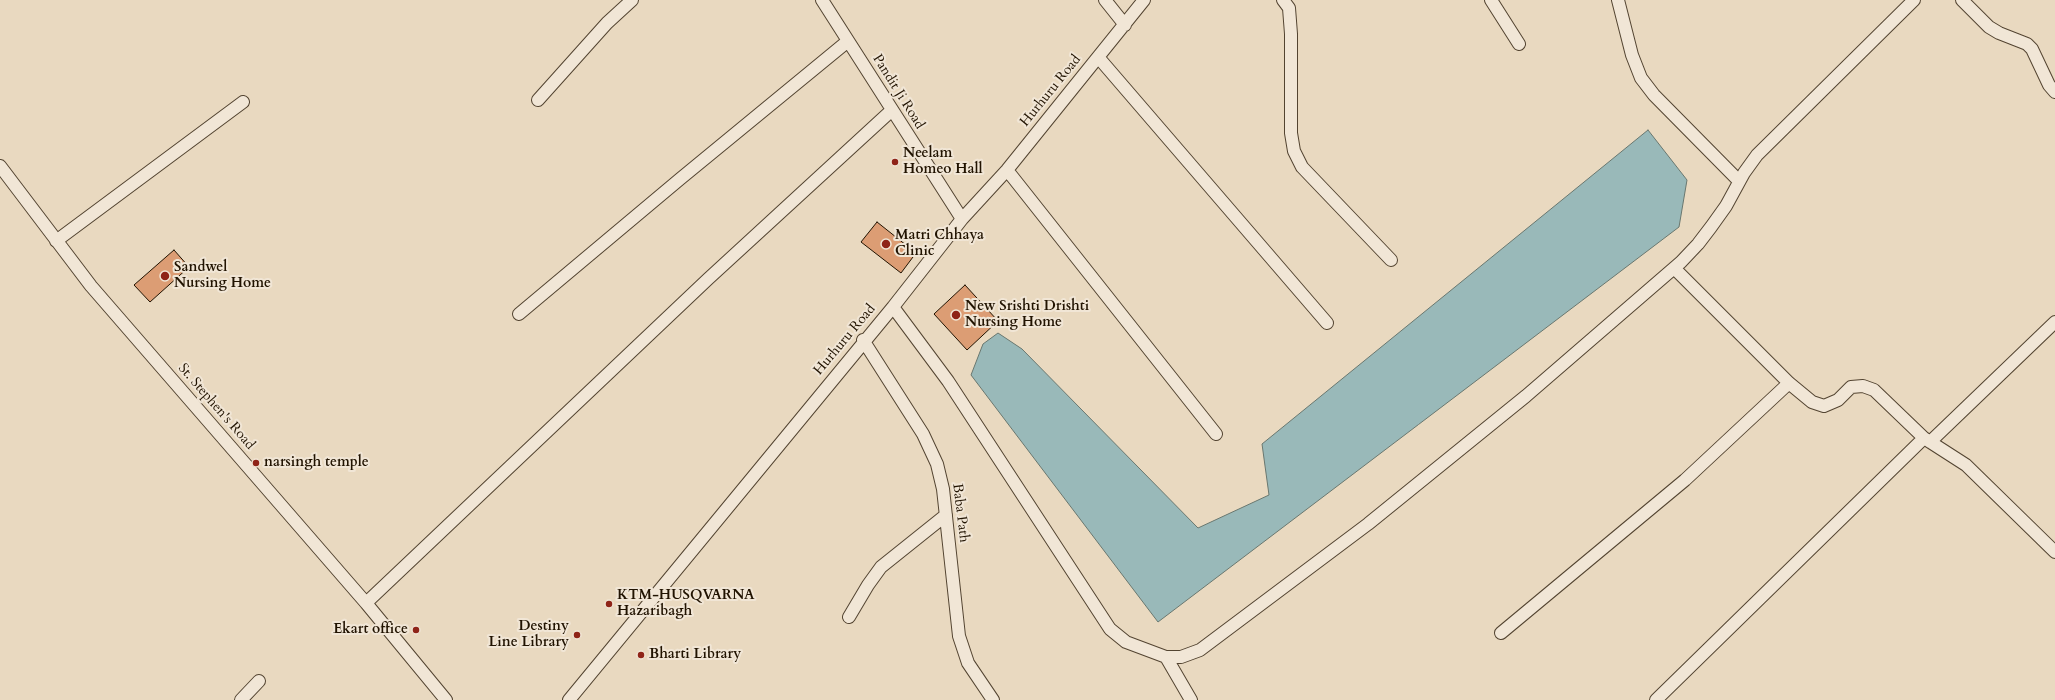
<!DOCTYPE html>
<style>
body{margin:0}
canvas{display:block;background:#e9d9c0}
</style>
<canvas width="2055" height="700"></canvas>
<script>
const ctx = document.querySelector('canvas').getContext('2d');
ctx.lineJoin = 'round';
function paint(path, color) { ctx.fillStyle = color; ctx.fill(path, 'evenodd'); }
const toPath = rows => new Path2D(rows.map(r => 'M' + r).join(''));
function stroke(path, color, width, dash) { ctx.strokeStyle = color; ctx.lineWidth = width; ctx.lineCap = dash ? 'butt' : 'round'; ctx.setLineDash(dash || []); ctx.stroke(path); }
function drawText(font, color, halo, rows, align = 'center') {
  ctx.font = font + ' Cardo,serif'; ctx.lineWidth = 4; ctx.setLineDash([]); ctx.textBaseline = 'middle'; ctx.strokeStyle = halo; ctx.fillStyle = color; for (const [text, x, y, turn = 0] of rows) {
    ctx.save(); ctx.translate(x, y); ctx.rotate((+turn || 0) * Math.PI / 180); ctx.textAlign = isNaN(turn) ? turn : align; if (halo) ctx.strokeText(text, 0, 0); ctx.fillText(text, 0, 0); ctx.restore();
  }
}
const water = toPath([
 [1648,130,1687,180,1679,227,1158,622,971,375,983,344,998,333,1022,349,1198,528,1269,495,1262,444,1648,130]
]);
const building = toPath([
 [877,222,916,253,901,273,861,242,877,222],
 [174,250,189,267,150,302,134,285,174,250],
 [965,285,998,321,967,350,934,314,965,285]
]);
const street = toPath([
 [822,0,962,219],
 [1105,0,1125,25],
 [1283,0,1289,8,1291,34,1291,133,1294,151,1302,167,1391,260],
 [1491,0,1519,44],
 [1618,0,1632,55,1641,78,1654,95,1739,181],
 [1962,0,1989,27,1999,33,2027,44,2032,49,2049,85,2055,92],
 [1098,57,1327,323],
 [538,100,607,23,632,0],
 [0,166,91,286,366,603,446,700],
 [1007,170,1216,434],
 [56,241,243,102],
 [1674,268,1789,383,1812,402,1824,406,1838,400,1851,387,1863,386,1874,390,1924,438,1966,465,2055,552],
 [893,307,948,381,1110,629,1126,642,1166,657,1181,657,1200,650,1368,524,1526,396,1681,262,1698,244,1711,227,1726,206,1744,173,1757,155,1914,0],
 [519,314,680,179,848,41],
 [863,340,923,434,937,464,943,489,959,636,968,663,993,700],
 [1930,442,2055,322],
 [366,603,708,279,892,110],
 [849,617,868,585,881,567,946,515],
 [1501,633,1685,480,1789,383],
 [1166,657,1191,700],
 [241,700,259,681],
 [569,700,893,307,962,219,1007,170,1144,0],
 [1656,700,1924,438]
]);
const markers = [
 [895,162,4,"#8f2418"],
 [886,244,5,"#8f2418"],
 [165,276,5,"#8f2418"],
 [956,315,5,"#8f2418"],
 [256,463,4,"#8f2418"],
 [609,604,4,"#8f2418"],
 [416,630,4,"#8f2418"],
 [577,635,4,"#8f2418"],
 [641,655,4,"#8f2418"]
];
const streetNames = [
 ["Hurhuru Road",1051,91,-51],
 ["Pandit Ji Road",898,92,58],
 ["Hurhuru Road",845,340,-50],
 ["St. Stephen's Road",216,407,49],
 ["Baba Path",960,513,83]
];
const poiNames = [
 ["Neelam",903,154],
 ["Homeo Hall",903,170],
 ["Matri Chhaya",895,236],
 ["Clinic",895,252],
 ["Sandwel",174,268],
 ["Nursing Home",174,284],
 ["New Srishti Drishti",965,307],
 ["Nursing Home",965,323],
 ["narsingh temple",264,463],
 ["KTM-HUSQVARNA",617,596],
 ["Hazaribagh",617,612],
 ["Destiny",569,627,"right"],
 ["Line Library",569,643,"right"],
 ["Ekart office",408,630,"right"],
 ["Bharti Library",649,655]
];
paint(water, '#99b9b9');
stroke(water, '#69776f', 1);
paint(building, '#dc9d74');
stroke(building, '#211301', 1);
stroke(street, '#534431', 14);
stroke(street, '#f1e6d6', 12);
for (const [x, y, r, color] of markers) { const dot = new Path2D(); dot.arc(x, y, r, 0, 2 * Math.PI); ctx.fillStyle = color; ctx.fill(dot); stroke(dot, '#f1e6d6', 1.5); }
drawText('14px', '#211301', '#f1e6d6', streetNames);
drawText('bold 14px', '#211301', '#f1e6d6', poiNames, 'left');
</script>
